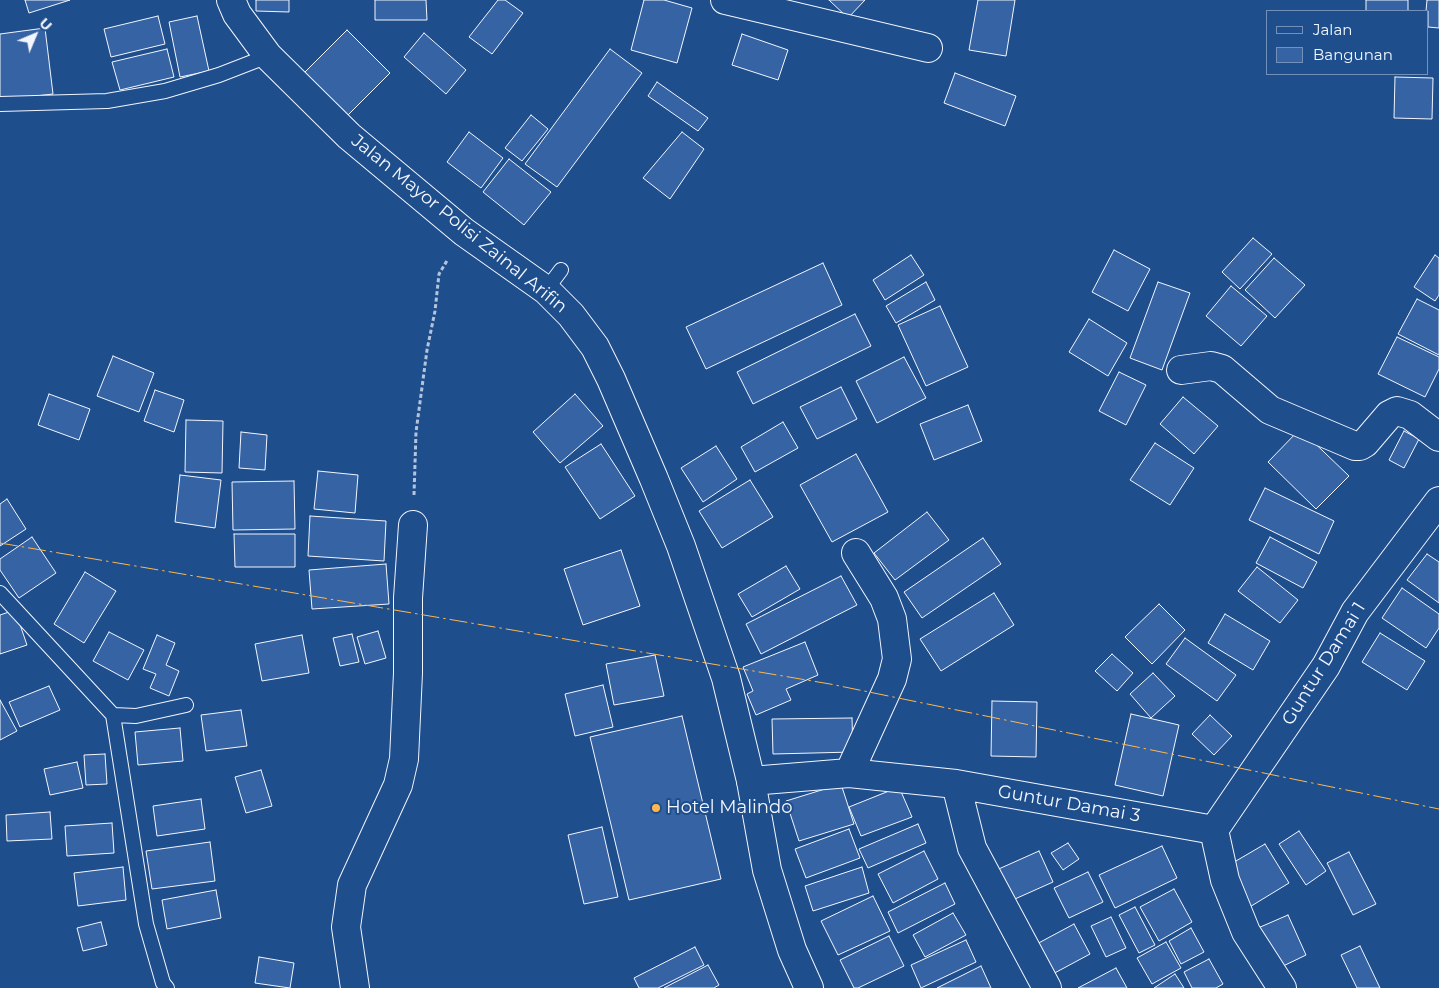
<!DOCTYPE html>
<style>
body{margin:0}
#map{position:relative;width:1439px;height:988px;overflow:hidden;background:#1f4e8c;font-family:Montserrat,sans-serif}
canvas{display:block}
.legend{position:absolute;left:1266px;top:10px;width:162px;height:65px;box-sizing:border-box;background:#1f4e8c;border:1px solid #7391ba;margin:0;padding:6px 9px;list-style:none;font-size:15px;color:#f2f6ff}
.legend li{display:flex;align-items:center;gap:10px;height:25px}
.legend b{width:25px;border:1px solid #7391ba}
.north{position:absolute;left:10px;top:10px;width:50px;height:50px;-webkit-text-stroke:4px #1f4e8c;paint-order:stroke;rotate:45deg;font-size:14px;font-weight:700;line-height:20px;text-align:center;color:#f2f6ff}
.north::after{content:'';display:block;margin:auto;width:18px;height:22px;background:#f2f6ff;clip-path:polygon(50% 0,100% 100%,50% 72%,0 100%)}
</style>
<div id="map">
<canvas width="1439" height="988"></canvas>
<ul class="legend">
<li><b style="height:6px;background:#1f4e8c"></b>Jalan</li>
<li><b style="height:14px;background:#3563a3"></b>Bangunan</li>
</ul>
<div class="north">U</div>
</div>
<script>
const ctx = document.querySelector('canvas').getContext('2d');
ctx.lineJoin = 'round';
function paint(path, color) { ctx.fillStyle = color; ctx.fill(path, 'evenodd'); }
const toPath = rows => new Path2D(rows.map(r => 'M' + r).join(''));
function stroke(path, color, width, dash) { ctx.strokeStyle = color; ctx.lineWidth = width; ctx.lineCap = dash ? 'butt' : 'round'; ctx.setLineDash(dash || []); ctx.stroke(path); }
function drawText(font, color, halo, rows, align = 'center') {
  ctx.font = font + ' Montserrat,sans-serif'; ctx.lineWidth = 4; ctx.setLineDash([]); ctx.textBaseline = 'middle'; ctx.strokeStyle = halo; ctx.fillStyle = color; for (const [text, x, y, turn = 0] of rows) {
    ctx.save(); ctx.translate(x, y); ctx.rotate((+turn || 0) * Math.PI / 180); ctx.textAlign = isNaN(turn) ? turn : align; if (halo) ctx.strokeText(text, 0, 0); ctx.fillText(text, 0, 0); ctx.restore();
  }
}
const building = toPath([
 [25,0,70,0,29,13,25,0],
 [256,0,289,0,289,12,256,11,256,0],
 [375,0,426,0,427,20,375,20,375,0],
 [498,0,505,0,523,13,492,54,469,37,498,0],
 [644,0,664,0,692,8,677,63,631,50,644,0],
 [829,0,865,0,848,18,829,0],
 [978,0,1015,0,1006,56,969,50,978,0],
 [1366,0,1408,0,1408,11,1366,11,1366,0],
 [1427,0,1439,0,1439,28,1428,27,1428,11,1426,11,1427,0],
 [158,16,165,44,111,57,104,29,158,16],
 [197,16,209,71,180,77,169,22,197,16],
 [45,28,53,94,0,100,0,34,45,28],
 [347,30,390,73,342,121,299,78,347,30],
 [424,33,466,70,446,94,404,57,424,33],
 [742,34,788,50,778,80,732,65,742,34],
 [167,49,174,77,120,90,112,62,167,49],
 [610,49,642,73,557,187,525,164,610,49],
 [955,73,1016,96,1005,126,944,103,955,73],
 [1395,77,1433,78,1432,119,1394,118,1395,77],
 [657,82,708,118,698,131,648,96,657,82],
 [531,115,548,129,522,161,505,148,531,115],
 [469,132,503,158,481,188,447,162,469,132],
 [682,132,704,149,670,199,643,178,682,132],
 [509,159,551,192,524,225,483,192,509,159],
 [1253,238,1272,254,1240,289,1222,272,1253,238],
 [1114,250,1150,269,1128,311,1092,292,1114,250],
 [911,255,924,275,885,300,873,280,911,255],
 [1435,255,1439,258,1439,295,1435,301,1414,287,1435,255],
 [1274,258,1305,285,1275,318,1245,290,1274,258],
 [823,263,842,305,706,369,686,327,823,263],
 [926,282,935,300,896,323,886,306,926,282],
 [1158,282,1190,293,1162,370,1130,358,1158,282],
 [1231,286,1267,316,1241,346,1206,316,1231,286],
 [1417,299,1439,310,1439,355,1398,334,1417,299],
 [940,306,968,367,926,386,898,325,940,306],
 [855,314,871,346,753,404,737,372,855,314],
 [1089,319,1127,343,1108,376,1069,352,1089,319],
 [1397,337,1439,357,1439,369,1425,397,1378,374,1397,337],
 [113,356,154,373,139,412,97,396,113,356],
 [904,357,926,398,877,423,856,381,904,357],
 [1119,372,1146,385,1126,425,1099,411,1119,372],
 [841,387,857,419,817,439,800,407,841,387],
 [155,390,184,400,174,432,144,421,155,390],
 [49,394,90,409,79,440,38,425,49,394],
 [575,394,603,426,560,463,533,432,575,394],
 [1183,397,1218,426,1194,454,1160,424,1183,397],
 [968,405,982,441,934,460,920,424,968,405],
 [186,420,223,421,222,473,185,472,186,420],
 [783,422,798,448,755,472,741,447,783,422],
 [1300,429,1349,476,1316,509,1268,462,1300,429],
 [1404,431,1419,439,1404,468,1389,460,1404,431],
 [241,432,267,435,265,470,239,468,241,432],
 [1155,443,1194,468,1170,505,1130,480,1155,443],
 [601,444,635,496,600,519,565,467,601,444],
 [716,446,737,479,703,502,681,468,716,446],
 [856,454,888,512,832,542,800,485,856,454],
 [318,471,358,475,355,513,314,509,318,471],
 [180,475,221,480,215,528,175,522,180,475],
 [750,480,773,517,722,548,699,511,750,480],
 [294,481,295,529,233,530,232,482,294,481],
 [1265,488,1334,521,1319,554,1249,520,1265,488],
 [7,499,26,529,0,546,0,504,7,499],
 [927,512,949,540,895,580,874,553,927,512],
 [310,516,386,521,384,561,308,556,310,516],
 [234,534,295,534,295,567,235,567,234,534],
 [32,537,56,573,19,598,0,570,0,559,32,537],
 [1270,537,1317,562,1303,588,1256,563,1270,537],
 [983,538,1001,564,922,618,904,592,983,538],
 [621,550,640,606,583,625,564,569,621,550],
 [1427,554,1439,562,1439,603,1407,580,1427,554],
 [386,564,389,604,312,609,309,570,386,564],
 [786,566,800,589,752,617,738,594,786,566],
 [1257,567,1298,600,1280,623,1238,591,1257,567],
 [85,572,116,591,84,643,54,624,85,572],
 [841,576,857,605,761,654,746,624,841,576],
 [1402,588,1439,614,1439,628,1426,648,1382,618,1402,588],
 [994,593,1014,625,941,671,920,639,994,593],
 [1159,604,1185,630,1152,664,1125,637,1159,604],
 [15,610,27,645,0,654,0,615,15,610],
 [1225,614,1270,641,1253,670,1208,643,1225,614],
 [378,631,386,658,365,664,357,637,378,631],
 [109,632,144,650,128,680,93,661,109,632],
 [1380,633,1425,661,1407,690,1362,662,1380,633],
 [352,634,359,662,340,666,333,638,352,634],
 [157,635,175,643,166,665,179,671,169,696,150,688,156,674,143,669,157,635],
 [302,635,309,673,262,681,255,644,302,635],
 [1185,638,1236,675,1217,701,1166,664,1185,638],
 [805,642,818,675,786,689,791,700,756,715,747,694,753,691,743,667,805,642],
 [1112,654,1133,673,1117,691,1095,671,1112,654],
 [655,655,664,696,614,705,606,664,655,655],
 [1153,673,1175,696,1151,718,1130,694,1153,673],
 [603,685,613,727,575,736,565,694,603,685],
 [49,686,60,710,20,727,9,702,49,686],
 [0,700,17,731,0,740,0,700],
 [992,701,1037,702,1036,757,991,756,992,701],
 [241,710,247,746,206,751,201,715,241,710],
 [1131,714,1179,725,1163,796,1115,785,1131,714],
 [1210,715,1232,736,1214,755,1192,734,1210,715],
 [682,716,721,879,629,900,590,737,682,716],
 [852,718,853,752,773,754,772,719,852,718],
 [180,728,183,761,138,765,135,732,180,728],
 [105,754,107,784,86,785,84,755,105,754],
 [77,762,83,788,50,795,44,769,77,762],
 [261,770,272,806,246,813,235,777,261,770],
 [841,784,854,824,799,841,786,801,841,784],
 [899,787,912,817,861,836,849,807,899,787],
 [201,799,205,829,157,836,153,806,201,799],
 [50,812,52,839,7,841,6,815,50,812],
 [112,823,114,853,67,856,65,826,112,823],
 [918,824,926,843,868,868,859,849,918,824],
 [602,827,618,897,584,904,568,835,602,827],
 [849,829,860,858,806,878,795,849,849,829],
 [1299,831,1326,871,1306,885,1279,844,1299,831],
 [210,842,215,881,152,889,146,851,210,842],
 [1068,843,1079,859,1063,870,1051,853,1068,843],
 [1265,844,1289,883,1248,908,1224,868,1265,844],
 [1162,846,1177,878,1115,908,1099,875,1162,846],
 [924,851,938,879,893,903,878,874,924,851],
 [1039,851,1053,882,1006,903,992,872,1039,851],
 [1349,852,1376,904,1353,915,1327,863,1349,852],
 [123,867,126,900,78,906,74,873,123,867],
 [862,867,869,893,813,911,805,886,862,867],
 [1088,872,1103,902,1069,918,1054,888,1088,872],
 [945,883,955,904,898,933,888,912,945,883],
 [1174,889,1192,922,1159,941,1140,907,1174,889],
 [216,890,221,918,167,929,162,900,216,890],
 [873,896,890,931,838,955,821,921,873,896],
 [1135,907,1155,945,1139,953,1119,915,1135,907],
 [953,913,966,935,925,957,913,935,953,913],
 [1288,915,1306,955,1277,969,1258,928,1288,915],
 [1111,917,1126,948,1106,957,1091,926,1111,917],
 [101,922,107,945,83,951,77,928,101,922],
 [1074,924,1090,954,1049,976,1033,946,1074,924],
 [1191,928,1204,952,1181,964,1169,941,1191,928],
 [889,936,904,966,858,988,854,988,840,960,889,936],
 [966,940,976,962,921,988,911,965,966,940],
 [1166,942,1181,968,1152,984,1137,958,1166,942],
 [1360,946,1380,988,1357,988,1341,955,1360,946],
 [695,947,704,965,658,988,639,988,634,978,695,947],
 [259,957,294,963,290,988,255,983,259,957],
 [1209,959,1223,984,1216,988,1192,988,1184,972,1209,959],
 [708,965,719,985,714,988,664,988,708,965],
 [981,966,991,988,937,988,981,966],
 [1116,968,1127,988,1078,988,1116,968],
 [1175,974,1184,988,1154,988,1175,974]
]);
const path = toPath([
 [414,495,416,432,427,350,435,311,439,274,448,259]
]);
const lane = toPath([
 [0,104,107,101,165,91,219,75,268,56],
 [546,290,561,270],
 [0,593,113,715,136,716,186,705],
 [113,715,146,924,163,983,167,988]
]);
const street = toPath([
 [725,0,928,48],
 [1181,370,1211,366,1222,369,1270,410,1355,446,1360,446,1365,443,1389,415,1397,411,1410,415,1439,437],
 [849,773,892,679,897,659,892,619,884,598,856,553],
 [751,781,849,773,956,784,1214,830,1225,880,1246,932,1282,988],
 [956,784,972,848,1047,988],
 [1214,830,1326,666,1355,612,1439,501],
 [355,988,346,927,352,885,398,785,404,759,408,673,408,598,413,525]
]);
const secondary = toPath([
 [231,0,237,14,268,56,349,136,464,232,546,290,571,315,595,347,611,379,654,479,681,546,726,678,751,781,767,870,792,950,809,988]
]);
const power = toPath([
 [0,543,830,684,1439,809]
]);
const markers = [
 [656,808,5,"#ffb74d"]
];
const streetNames = [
 ["Jalan Mayor Polisi Zainal Arifin",459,224,39],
 ["Guntur Damai 1",1324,664,-58],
 ["Guntur Damai 3",1069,804,10]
];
const poiNames = [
 ["Hotel Malindo",666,808]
];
paint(building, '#3563a3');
stroke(building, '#f2f6ff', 1);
stroke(lane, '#f2f6ff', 16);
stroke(street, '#f2f6ff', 30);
stroke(secondary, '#f2f6ff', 30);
stroke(path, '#b3c4dc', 3, [4, 2.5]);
stroke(lane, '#1f4e8c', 14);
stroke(street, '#1f4e8c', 28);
stroke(secondary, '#1f4e8c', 28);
stroke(power, '#ffb74d', 1, [18, 4, 2.5, 4]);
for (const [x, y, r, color] of markers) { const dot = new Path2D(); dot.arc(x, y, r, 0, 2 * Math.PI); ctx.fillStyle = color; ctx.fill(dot); stroke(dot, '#1f4e8c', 2); }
drawText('18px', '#f2f6ff', '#1f4e8c', streetNames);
drawText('18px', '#f2f6ff', '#1f4e8c', poiNames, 'left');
</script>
